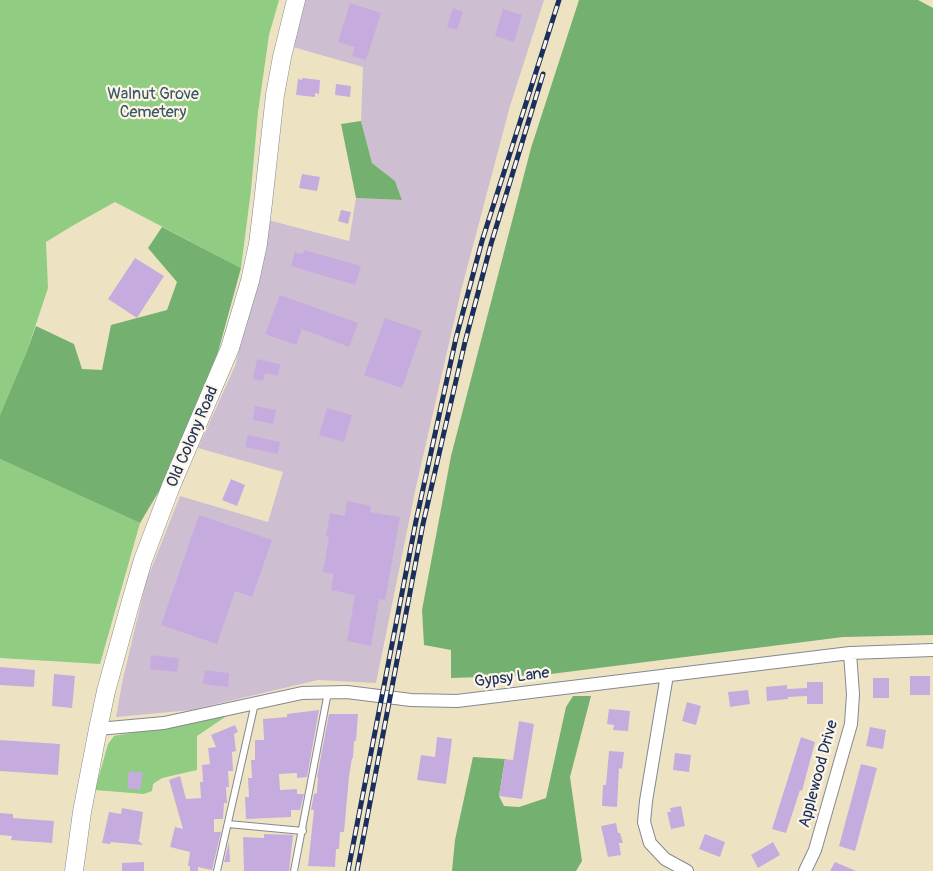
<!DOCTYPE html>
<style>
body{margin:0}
canvas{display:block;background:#ede3c3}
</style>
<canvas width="933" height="871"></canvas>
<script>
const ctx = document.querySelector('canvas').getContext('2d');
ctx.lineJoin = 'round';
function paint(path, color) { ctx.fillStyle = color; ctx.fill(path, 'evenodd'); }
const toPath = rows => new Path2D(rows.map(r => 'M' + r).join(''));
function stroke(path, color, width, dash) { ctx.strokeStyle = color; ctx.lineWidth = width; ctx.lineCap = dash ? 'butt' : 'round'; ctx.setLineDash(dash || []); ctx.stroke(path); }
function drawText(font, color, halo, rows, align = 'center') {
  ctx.font = font + ' Pangolin,sans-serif'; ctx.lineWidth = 4.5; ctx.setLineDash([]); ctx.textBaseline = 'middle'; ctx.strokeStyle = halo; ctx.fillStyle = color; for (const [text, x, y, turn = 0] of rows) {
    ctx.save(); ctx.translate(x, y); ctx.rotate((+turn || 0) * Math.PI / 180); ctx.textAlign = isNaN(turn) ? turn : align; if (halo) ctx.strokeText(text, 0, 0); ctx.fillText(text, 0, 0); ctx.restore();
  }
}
const industrial = toPath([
 [304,0,544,0,510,106,461,291,416,487,376,683,318,680,191,710,116,717,122,683,146,582,180,496,268,522,283,472,198,448,235,366,255,289,268,220,349,241,356,198,402,200,395,181,372,163,361,121,363,67,293,47]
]);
const green = toPath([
 [0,0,279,0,269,35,258,112,251,190,241,268,115,202,72,226,46,242,48,288,27,351,0,415],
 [0,459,140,523,100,664,0,658],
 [228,715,197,736,197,770,162,778,153,784,152,791,144,794,95,790,108,744,114,736]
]);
const forest = toPath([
 [579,0,918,0,933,8,933,635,843,637,543,675,451,678,451,650,424,645,422,610,451,456,531,148],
 [361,121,372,163,395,181,402,200,356,198,341,124],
 [162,227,241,268,218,352,165,481,140,523,0,459,0,415,27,351,36,326,74,344,82,369,102,370,111,325,167,310,177,282,148,248],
 [573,696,591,696,570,777,582,861,576,871,452,871,455,840,473,757,505,759,499,796,504,806,519,807,546,798,566,707]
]);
const building = toPath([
 [350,3,381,13,366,60,352,56,355,47,338,42],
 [453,8,463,12,457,30,447,27],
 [503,9,522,15,514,42,495,36],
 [302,78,320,80,319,94,315,93,315,97,296,95,298,79,302,80],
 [336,84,351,86,350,97,335,95],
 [302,174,320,177,317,191,299,188],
 [341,210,351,212,348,224,338,221],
 [304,250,361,266,355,285,291,266,295,252,303,254],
 [135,258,164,276,137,318,108,299],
 [280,295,358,323,349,347,302,329,296,345,265,334],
 [385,318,422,331,402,388,364,375],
 [257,359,280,364,278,376,265,373,263,381,253,379],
 [255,406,276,410,273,424,253,420],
 [327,408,352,415,344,442,319,435],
 [248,435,280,442,278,454,245,447],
 [231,479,245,485,237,506,222,500],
 [347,501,371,506,370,512,400,517,385,600,379,599,371,646,347,641,355,595,331,590,334,574,323,572,329,537,326,536,330,513,345,516],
 [199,515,272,540,252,597,235,591,217,644,161,625],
 [151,655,179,658,177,672,150,669],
 [0,667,35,670,34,687,0,685],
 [205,670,229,673,228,687,203,684],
 [54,674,75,676,72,708,52,706],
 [910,676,930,676,930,695,910,695],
 [873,678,889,678,889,698,873,698],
 [807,682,823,682,823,704,807,704,807,696,788,697,788,699,767,701,766,687,787,685,787,689,807,688],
 [748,690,750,704,730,707,728,692],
 [687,702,701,706,696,725,682,721],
 [609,709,630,711,628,731,613,730,614,725,607,724],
 [319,710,307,777,297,778,297,773,279,774,280,790,297,789,297,794,304,794,300,810,291,810,291,817,246,819,245,797,249,797,248,778,252,778,251,760,255,760,255,740,264,740,263,719,287,717,287,714],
 [329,714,358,714,356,741,354,741,353,758,352,758,349,777,344,832,340,832,339,849,336,849,335,867,308,866,314,810,311,810,314,794,317,793,318,777,317,777],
 [519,721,534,724,522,799,499,796,505,759,513,760],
 [235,725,238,732,234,734,236,751,232,752,233,771,228,771,229,787,226,787,227,803,224,803,223,819,214,819,214,832,221,832,212,870,198,867,198,871,190,871,190,866,188,866,190,852,170,847,175,827,183,829,169,780,180,776,186,799,201,798,200,782,203,782,202,765,210,764,208,748,216,747,211,735],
 [870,727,886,730,883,749,866,746],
 [437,737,452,739,446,784,417,780,421,755,435,757],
 [801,737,815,742,802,791,800,790,786,833,772,829],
 [0,740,60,744,58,775,0,771],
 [609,751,624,752,622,769,619,768,617,807,602,806,603,785,606,785],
 [675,753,691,755,689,772,673,770],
 [861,764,877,768,855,851,839,846],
 [129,771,143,773,140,790,127,788],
 [681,806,685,826,671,829,667,812,671,812,670,808],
 [122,808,143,812,139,840,137,839,143,845,111,842,110,844,102,843,109,812,121,814],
 [0,813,13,814,13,818,54,821,52,843,11,840,12,836,0,835],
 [616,823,618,833,620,833,623,843,619,843,621,855,608,857,601,826],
 [264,834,293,835,289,871,244,871,243,837,264,838],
 [705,834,725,842,720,857,699,849],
 [229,842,230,862,224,862],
 [773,842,780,855,758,868,751,855],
 [144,862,144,871,122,871,122,863],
 [835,862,856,871,830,871]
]);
const service = toPath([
 [228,824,303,831],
 [217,871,255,703],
 [294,871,328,692]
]);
const minor = toPath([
 [667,675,646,801,644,822,650,843,665,859,687,871],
 [98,729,164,723,302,693,347,692,411,700,457,701,850,653,933,650],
 [805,871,815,850,851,724,853,694,850,653]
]);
const secondary = toPath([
 [74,871,82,812,98,729,106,691,131,601,143,560,171,486,230,348,250,281,258,244,263,203,275,95,282,57,296,0]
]);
const rail = toPath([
 [348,871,416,521,456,338,482,241,559,0],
 [357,871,423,524,445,428,465,342,491,244,543,74]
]);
const parkNames = [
 ["Walnut Grove",153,95],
 ["Cemetery",153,113]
];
const streetNames = [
 ["Old Colony Road",193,437,-67],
 ["Gypsy Lane",512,678,-7],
 ["Applewood Drive",819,774,-75]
];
paint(industrial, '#cebed1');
paint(green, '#90cc81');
paint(forest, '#74b06f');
paint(building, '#c6acde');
stroke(service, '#848990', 8);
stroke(minor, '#848990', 14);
stroke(secondary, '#848990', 19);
stroke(service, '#fff', 6);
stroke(minor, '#fff', 12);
stroke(secondary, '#fff', 18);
stroke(rail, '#1b2f5e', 5);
stroke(rail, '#fcf5e5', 3, [9]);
drawText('16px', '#385667', '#fcf5e5', parkNames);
drawText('16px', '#1b2f5e', '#fcf5e5', streetNames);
</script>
